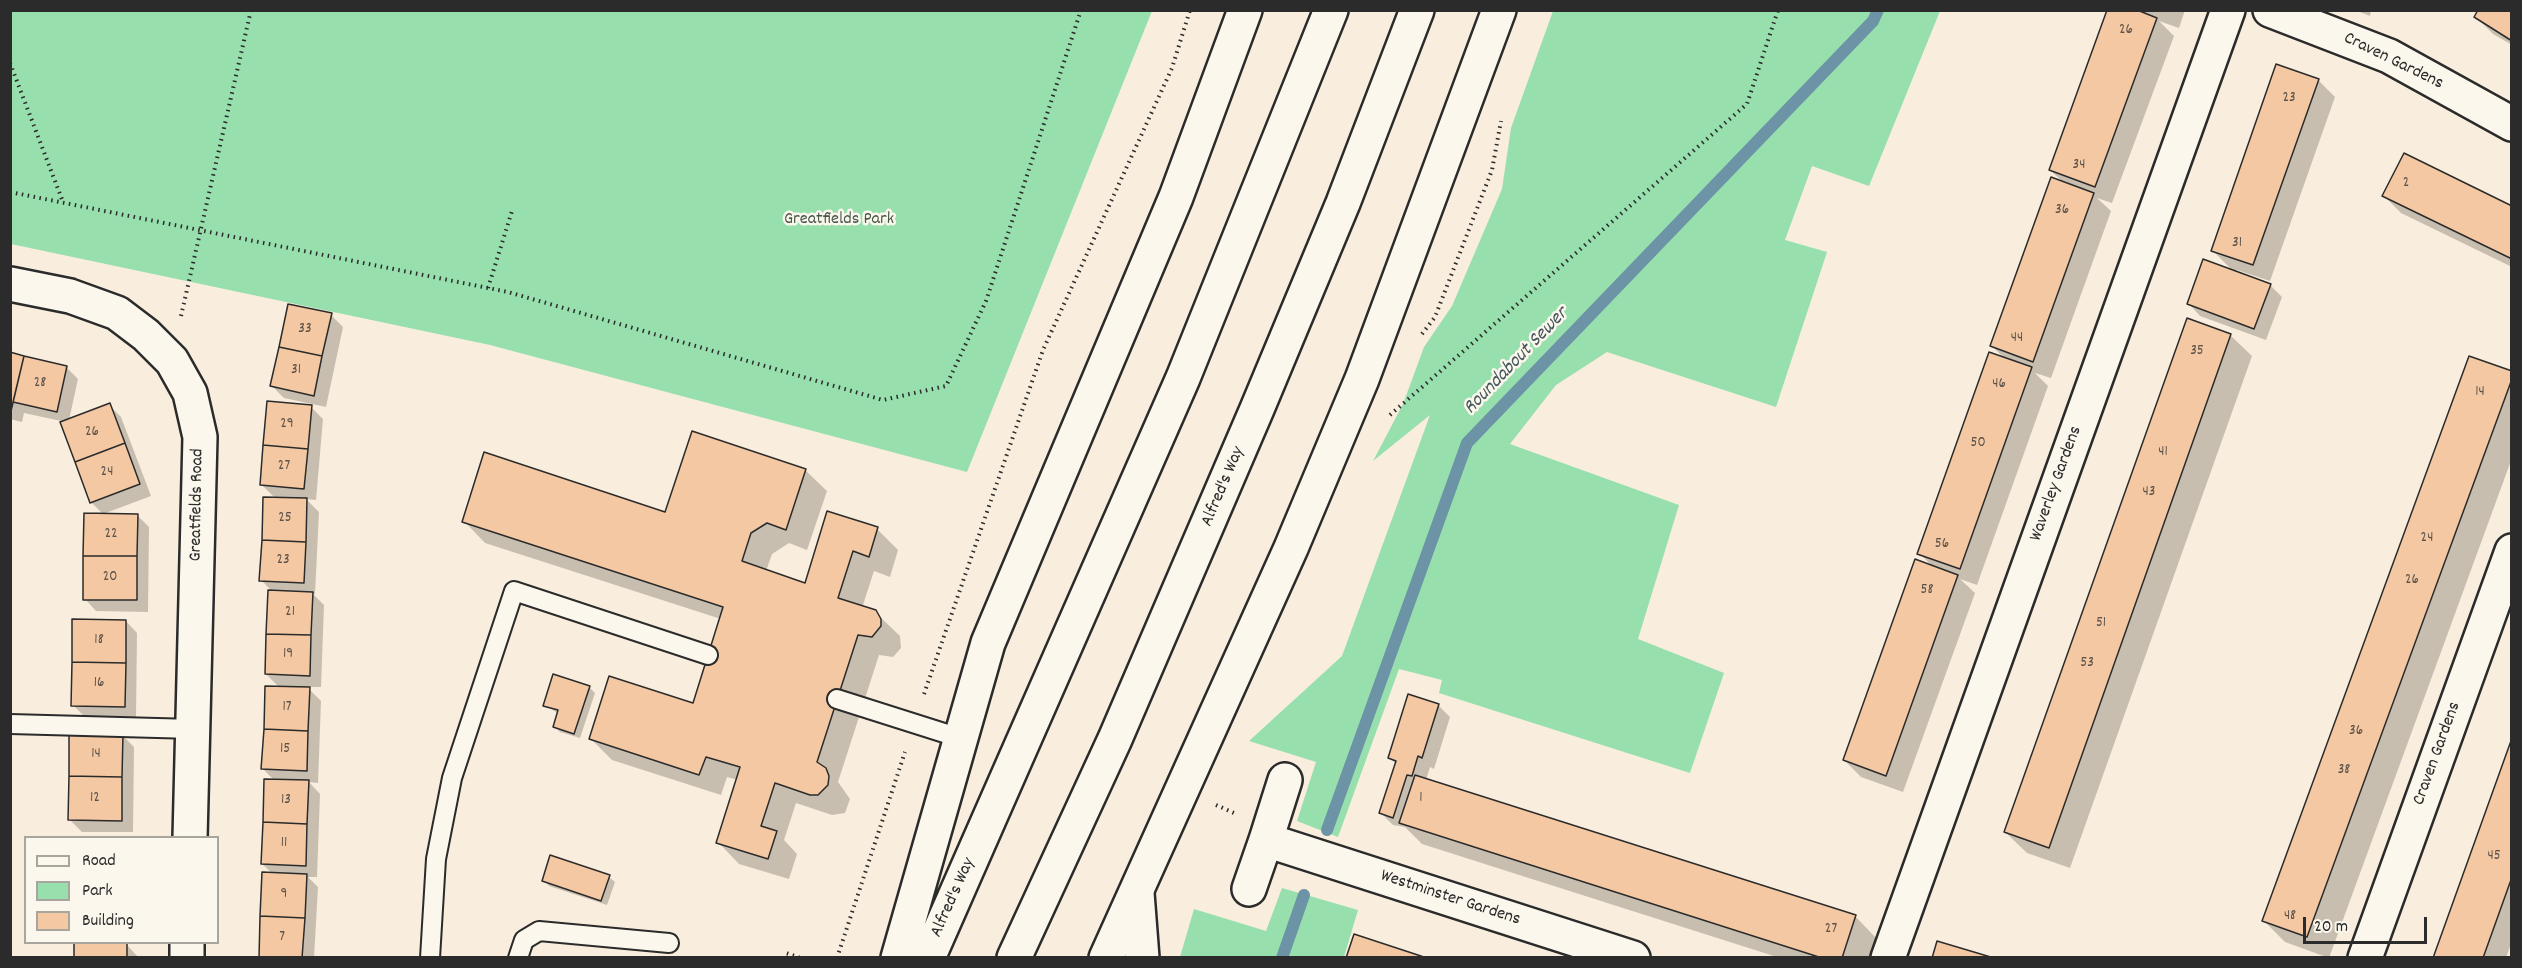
<!DOCTYPE html>
<style>
body{margin:0}
#map{position:relative;width:2522px;height:968px;overflow:hidden;background:#f9eedd;font-family:Dekko,sans-serif}
canvas{display:block}
.frame{position:absolute;inset:0;border:12px solid #2b2b2b;pointer-events:none}
.legend{position:absolute;left:24px;top:836px;width:195px;height:108px;box-sizing:border-box;background:#fbf7ec;border:2px solid #a8a59f;margin:0;padding:8px 10px;list-style:none;font-size:18px;color:#2b2b2b}
.legend li{display:flex;align-items:center;gap:12px;height:30px}
.legend b{width:30px;border:2px solid #a8a59f}
.scale{position:absolute;left:2303px;top:917px;width:124px;height:27px;box-sizing:border-box;border:3px solid #2b2b2b;border-top:0;padding-left:8px;font-size:18px;line-height:21px;white-space:nowrap;color:#2b2b2b;-webkit-text-stroke:4px #fbf7ec;paint-order:stroke}
</style>
<div id="map">
<canvas width="2522" height="968"></canvas>
<div class="frame"></div>
<ul class="legend">
<li><b style="height:8px;background:#fbf7ec"></b>Road</li>
<li><b style="height:16px;background:#97dfad"></b>Park</li>
<li><b style="height:16px;background:#f3c8a2"></b>Building</li>
</ul>
<div class="scale">20 m</div>
</div>
<script>
const ctx = document.querySelector('canvas').getContext('2d');
ctx.lineJoin = 'round';
function paint(path, color) { ctx.fillStyle = color; ctx.fill(path, 'evenodd'); }
const toPath = rows => new Path2D(rows.map(r => 'M' + r).join(''));
function stroke(path, color, width, dash) { ctx.strokeStyle = color; ctx.lineWidth = width; ctx.lineCap = dash ? 'butt' : 'round'; ctx.setLineDash(dash || []); ctx.stroke(path); }
function drawText(font, color, halo, rows, align = 'center') {
  ctx.font = font + ' Dekko,sans-serif'; ctx.lineWidth = 5; ctx.setLineDash([]); ctx.textBaseline = 'middle'; ctx.strokeStyle = halo; ctx.fillStyle = color; for (const [text, x, y, turn = 0] of rows) {
    ctx.save(); ctx.translate(x, y); ctx.rotate((+turn || 0) * Math.PI / 180); ctx.textAlign = isNaN(turn) ? turn : align; if (halo) ctx.strokeText(text, 0, 0); ctx.fillText(text, 0, 0); ctx.restore();
  }
}
const green = toPath([
 [10,11,11,10,1152,11,967,472,490,345,11,244],
 [1553,11,1940,11,1869,186,1812,166,1785,240,1827,252,1776,407,1607,352,1556,385,1510,444,1679,505,1638,639,1724,673,1690,773,1439,693,1442,680,1399,669,1338,837,1297,821,1316,762,1249,741,1342,656,1430,415,1373,461,1403,404,1424,347,1452,306,1502,189,1511,128],
 [1282,888,1358,910,1344,957,1180,957,1194,909,1266,931]
]);
const shadow = toPath([
 [2109,10,2185,10,2179,28,2159,21,2174,36,2112,203,2097,198,2111,211,2051,378,2035,373,2048,386,1977,585,1960,579,1975,593,1903,792,1861,777,1844,760,1933,567,1919,553,2005,359,1992,346,2064,183,2050,170],
 [2355,10,2371,10,2370,16],
 [2512,10,2512,45,2493,34,2476,17],
 [2318,80,2335,97,2270,281,2237,270,2236,272,2270,285,2282,297,2266,340,2200,316,2189,304,2234,272,2212,250],
 [2384,196,2512,207,2512,267,2401,213],
 [331,315,343,327,326,407,284,398,272,386],
 [2230,335,2252,356,2070,868,2027,853,2005,832],
 [10,354,66,367,78,379,69,420,109,405,121,417,151,496,103,514,91,502,61,421,24,413,22,422,10,419],
 [2512,373,2512,458,2329,958,2285,942,2264,921],
 [311,407,323,419,316,500,306,499,319,512,315,594,313,594,324,605,321,687,307,687,321,701,318,783,309,782,320,794,317,877,308,877,318,887,314,958,260,958,273,874,262,864,275,781,263,769,280,688,266,674,273,592,261,580,276,499,261,484],
 [805,470,827,491,807,550,789,543,772,554,766,571,806,585,877,529,898,550,890,577,874,571,862,608,878,615,900,636,901,648,893,657,879,655,838,782,850,799,845,813,832,815,796,803,784,840,797,854,789,879,739,864,718,842,738,780,727,777,721,795,612,760,591,739,694,705,721,619,485,543,464,521,666,513],
 [137,515,149,527,148,612,96,611,85,599],
 [126,621,137,633,136,718,85,717,73,705],
 [589,687,595,693,580,738,560,732,555,727,559,714,545,705],
 [1438,705,1450,717,1434,769,1430,767,1426,780,1855,916,1876,938,1870,958,1780,958,1422,844,1405,827,1393,825,1381,813,1397,765,1390,758],
 [122,735,134,747,133,832,82,832,70,820],
 [2512,743,2512,941,2506,958,2434,958],
 [609,877,615,882,607,905,549,886,544,880],
 [127,945,139,958,76,958]
]);
const stream = toPath([
 [1327,830,1467,443,1873,21,1878,10],
 [1282,958,1304,895]
]);
const building = toPath([
 [2107,10,2137,10,2157,18,2095,187,2049,170,2107,10],
 [2478,10,2512,10,2512,41,2474,17,2478,10],
 [2276,64,2319,79,2253,265,2211,251,2276,64],
 [2404,153,2512,206,2512,259,2382,196,2404,153],
 [2051,177,2094,193,2033,362,1990,346,2051,177],
 [2203,259,2271,284,2254,329,2187,304,2203,259],
 [288,304,332,313,322,356,279,347,288,304],
 [2187,318,2231,334,2049,848,2004,832,2187,318],
 [279,347,322,356,314,396,270,386,279,347],
 [10,352,24,356,11,411,10,411,10,352],
 [1989,352,2032,367,1960,569,1917,554,1989,352],
 [24,356,67,366,57,412,13,402,24,356],
 [2469,356,2512,371,2512,379,2307,937,2262,921,2469,356],
 [267,401,312,405,308,449,263,445,267,401],
 [110,403,125,443,75,462,60,422,110,403],
 [692,431,806,469,786,530,767,523,751,533,742,561,805,583,827,511,878,527,869,557,853,551,838,598,876,610,881,619,881,626,872,637,858,635,817,762,826,768,829,776,828,785,818,795,810,795,775,783,761,826,777,831,768,859,716,843,740,767,706,757,699,775,589,739,609,676,693,703,723,607,462,522,484,452,665,512,692,431],
 [125,443,140,484,90,503,75,462,125,443],
 [263,445,308,449,304,489,260,485,263,445],
 [263,497,307,498,306,542,262,540,263,497],
 [84,513,138,514,137,556,83,556,84,513],
 [262,540,306,542,304,583,259,581,262,540],
 [83,556,137,556,137,600,83,600,83,556],
 [1915,559,1958,575,1886,776,1843,760,1915,559],
 [268,590,313,592,311,635,266,634,268,590],
 [72,619,126,620,126,663,72,662,72,619],
 [266,634,311,635,310,676,265,674,266,634],
 [72,662,126,663,125,707,71,706,72,662],
 [553,674,590,686,574,734,553,727,558,710,543,706,553,674],
 [265,686,310,687,308,731,264,729,265,686],
 [1408,694,1439,704,1422,758,1418,756,1412,776,1407,775,1393,818,1379,813,1396,761,1388,758,1408,694],
 [264,729,308,731,307,771,261,769,264,729],
 [69,734,123,734,122,777,69,776,69,734],
 [2512,738,2512,877,2483,958,2433,958,2512,738],
 [1415,775,1856,915,1842,958,1822,958,1399,823,1415,775],
 [69,776,122,777,122,821,68,820,69,776],
 [264,779,309,780,307,824,263,822,264,779],
 [263,822,307,824,306,866,261,864,263,822],
 [550,855,610,875,601,901,542,881,550,855],
 [262,872,307,874,305,918,260,916,262,872],
 [260,916,305,918,302,958,259,958,260,916],
 [1354,934,1427,958,1346,958,1354,934],
 [1937,941,1994,958,1932,958,1937,941],
 [74,943,127,943,127,958,74,958,74,943]
]);
const path = toPath([
 [10,63,63,202],
 [10,192,508,292,883,400,946,386,986,301,1081,10],
 [488,288,512,211],
 [181,316,251,10],
 [1422,334,1435,317,1492,170,1501,121],
 [1390,415,1747,104,1778,10],
 [924,694,1043,350,1172,68,1190,10],
 [1216,805,1234,813],
 [785,958,786,953,801,958],
 [837,958,905,752]
]);
const service = toPath([
 [837,699,960,738],
 [10,724,194,729],
 [430,958,436,859,452,778,514,591,708,655],
 [518,958,524,940,539,931,669,943]
]);
const minor = toPath([
 [2270,10,2389,56,2512,124],
 [10,284,70,296,117,313,146,335,172,361,190,393,200,437,190,838],
 [1266,840,1285,780],
 [1249,889,1266,840,1633,958],
 [1137,893,1142,958],
 [187,958,187,942],
 [1888,958,2228,10],
 [2365,958,2512,551]
]);
const trunk = toPath([
 [898,958,988,643,1176,197,1245,10],
 [928,958,1183,378,1331,10],
 [1014,958,1115,739,1257,409,1343,203,1417,10],
 [1106,958,1291,548,1362,379,1499,10]
]);
const numberNames = [
 ["26",2126,31],
 ["23",2289,99],
 ["34",2079,166],
 ["2",2406,184],
 ["36",2062,211],
 ["31",2237,244],
 ["33",305,330],
 ["44",2017,339],
 ["35",2197,352],
 ["31",296,371],
 ["28",40,384],
 ["46",1999,385],
 ["14",2480,393],
 ["29",287,425],
 ["26",92,433],
 ["50",1978,444],
 ["41",2163,453],
 ["27",284,467],
 ["24",107,473],
 ["43",2149,493],
 ["25",285,519],
 ["22",111,535],
 ["24",2427,539],
 ["56",1942,545],
 ["23",283,561],
 ["20",110,578],
 ["26",2412,581],
 ["58",1927,591],
 ["21",290,613],
 ["51",2101,624],
 ["18",99,641],
 ["19",288,655],
 ["53",2087,664],
 ["16",99,684],
 ["17",287,708],
 ["36",2356,732],
 ["15",285,750],
 ["14",96,755],
 ["38",2344,771],
 ["12",95,799],
 ["1",1421,799],
 ["13",286,801],
 ["11",284,844],
 ["45",2494,857],
 ["9",284,895],
 ["48",2290,917],
 ["27",1831,930],
 ["7",282,938]
];
const streetNames = [
 ["Craven Gardens",2393,62,26],
 ["Waverley Gardens",2057,484,-70],
 ["Alfred's Way",1224,487,-67],
 ["Greatfields Road",198,505,-89],
 ["Craven Gardens",2438,754,-70],
 ["Alfred's Way",954,898,-66],
 ["Westminster Gardens",1450,899,18]
];
const parkNames = [
 ["Greatfields Park",839,221]
];
const waterNames = [
 ["Roundabout Sewer",1517,362,-46]
];
paint(green, '#97dfad');
paint(shadow, '#0003');
stroke(stream, '#6c93a6', 12);
paint(building, '#f3c8a2');
stroke(building, '#2b2b2b', 1.5);
stroke(service, '#2b2b2b', 22);
stroke(minor, '#2b2b2b', 38);
stroke(trunk, '#2b2b2b', 38);
stroke(path, '#2b2b2b', 4, [1.5, 4.5]);
stroke(service, '#fbf7ec', 18);
stroke(minor, '#fbf7ec', 33);
stroke(trunk, '#fbf7ec', 33);
drawText('15px', '#5d5249', null, numberNames);
drawText('18px', '#2b2b2b', '#fbf7ec', streetNames);
drawText('18px', '#46584c', '#fbf7ec', parkNames);
drawText('italic 20px', '#46565e', '#fbf7ec', waterNames);
</script>
